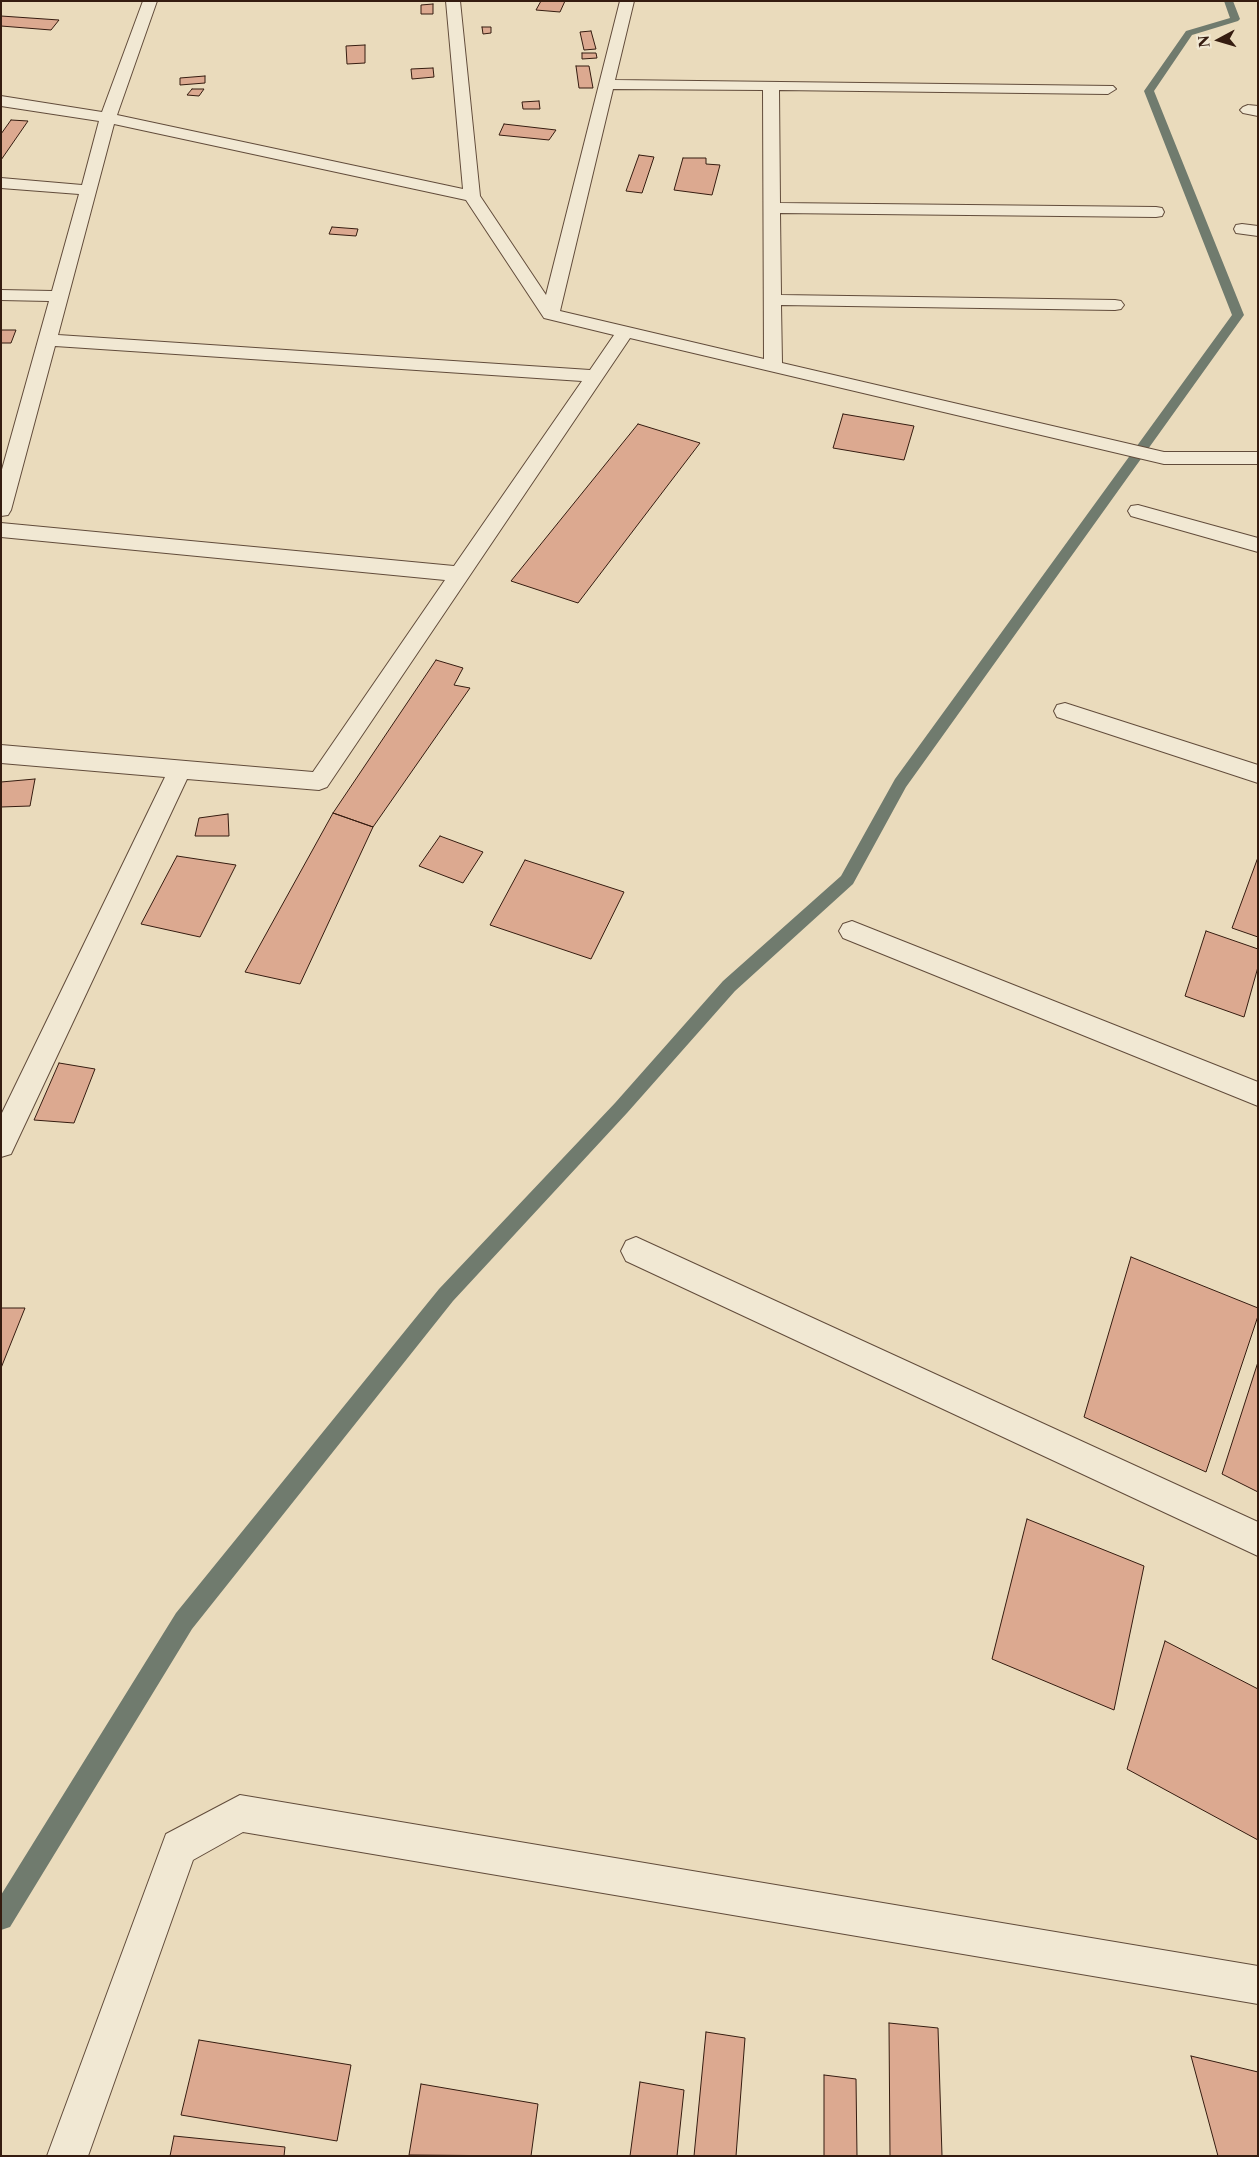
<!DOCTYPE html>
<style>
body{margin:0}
#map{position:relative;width:1259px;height:2157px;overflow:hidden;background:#eadbbc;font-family:"Libre Caslon Text",serif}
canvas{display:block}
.frame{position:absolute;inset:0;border:2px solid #351c10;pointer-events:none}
.north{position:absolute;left:1194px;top:15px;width:50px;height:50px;-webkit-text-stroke:4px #f1e8d3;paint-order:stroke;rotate:264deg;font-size:14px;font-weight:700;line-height:20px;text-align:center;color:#351c10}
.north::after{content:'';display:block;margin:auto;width:18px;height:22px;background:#351c10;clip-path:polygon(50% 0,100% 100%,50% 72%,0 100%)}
</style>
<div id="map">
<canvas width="1259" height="2157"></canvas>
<div class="frame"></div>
<div class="north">N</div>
</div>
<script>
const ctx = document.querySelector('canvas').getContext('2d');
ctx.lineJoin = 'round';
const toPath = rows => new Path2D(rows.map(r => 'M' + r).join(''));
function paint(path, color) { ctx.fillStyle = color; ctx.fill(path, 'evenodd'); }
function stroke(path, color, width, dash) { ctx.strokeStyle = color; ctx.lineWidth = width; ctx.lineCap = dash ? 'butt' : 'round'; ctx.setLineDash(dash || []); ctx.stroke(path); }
const stream = toPath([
 [1224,1,1233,1,1240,19,1238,21,1192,35,1154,91,1244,315,906,787,853,884,735,991,627,1113,453,1301,192,1629,10,1927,1,1930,1,1895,176,1613,439,1289,615,1103,723,981,841,876,895,779,1232,315,1144,91,1186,31,1230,18,1224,1]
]);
const building = toPath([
 [541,1,565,1,560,12,536,10,541,1],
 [433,4,433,14,421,14,421,5,433,4],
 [1,16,59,20,51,30,1,26,1,16],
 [482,27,491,27,491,33,483,34,482,27],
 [591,31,596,49,584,50,580,32,591,31],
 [365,45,365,63,347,64,346,46,365,45],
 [582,53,596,53,597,58,582,59,582,53],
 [576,66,589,66,593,88,579,88,576,66],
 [433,68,434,77,412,79,411,69,433,68],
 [205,76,205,83,180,85,180,78,205,76],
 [192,89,204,89,199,96,187,95,192,89],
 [539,101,540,109,523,109,522,102,539,101],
 [11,120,28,121,1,160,1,134,11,120],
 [504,124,556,130,549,140,499,135,504,124],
 [639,155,654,157,642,193,626,191,639,155],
 [683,158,706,158,706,164,720,165,712,195,674,190,683,158],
 [332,227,358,229,356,236,329,234,332,227],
 [1,330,16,330,11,343,1,343,1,330],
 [843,414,914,426,904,460,833,448,843,414],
 [638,424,700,443,578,603,511,581,638,424],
 [436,660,463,668,454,685,470,688,373,827,333,813,436,660],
 [35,779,30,806,1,807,1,782,35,779],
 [333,813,373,827,300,984,245,972,333,813],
 [228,814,229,836,195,836,199,818,228,814],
 [440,836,483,852,463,883,419,866,440,836],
 [177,856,236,865,200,937,141,924,177,856],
 [525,860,624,892,591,959,490,925,525,860],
 [1257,860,1258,860,1258,937,1232,928,1257,860],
 [1206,931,1258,949,1258,967,1244,1017,1185,996,1206,931],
 [59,1063,95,1069,74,1123,34,1120,59,1063],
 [1131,1257,1258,1308,1258,1316,1206,1472,1084,1417,1131,1257],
 [1,1308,25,1308,1,1368,1,1308],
 [1258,1362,1258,1492,1222,1474,1258,1362],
 [1027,1519,1144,1566,1114,1710,992,1659,1027,1519],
 [1165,1641,1258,1689,1258,1840,1127,1769,1165,1641],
 [889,2023,938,2028,942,2156,890,2156,889,2023],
 [706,2032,745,2038,736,2156,694,2156,706,2032],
 [199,2040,351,2065,337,2141,181,2115,199,2040],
 [1191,2056,1258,2072,1258,2156,1218,2156,1191,2056],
 [824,2075,856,2079,857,2156,824,2156,824,2075],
 [640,2082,684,2090,677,2156,630,2156,640,2082],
 [421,2084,538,2104,531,2156,409,2155,421,2084],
 [174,2136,285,2147,284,2156,170,2156,174,2136]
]);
const minor = toPath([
 [143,1,157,1,117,115,463,189,446,1,460,1,480,196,546,295,620,1,634,1,615,80,1113,86,1116,89,1108,94,779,90,780,203,1156,207,1162,208,1164,212,1162,216,1156,217,780,213,781,295,1115,300,1121,301,1124,305,1121,309,1115,310,781,305,782,363,1164,452,1258,452,1258,464,1164,464,630,338,327,787,319,790,187,779,11,1154,1,1157,1,1115,165,777,1,763,1,745,313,772,445,580,1,537,1,523,454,566,582,381,55,346,11,510,8,515,1,516,1,473,49,301,1,300,1,290,52,291,79,194,1,188,1,178,82,185,99,121,1,106,1,96,102,112,143,1],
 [613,89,763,90,764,359,560,311,613,89],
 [114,124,466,200,544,318,614,335,590,370,58,335,114,124],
 [1248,105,1258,106,1258,116,1243,113,1240,110,1243,107,1248,105],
 [1242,224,1258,226,1258,236,1236,233,1234,229,1236,225,1242,224],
 [1138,505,1258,538,1258,552,1131,516,1128,511,1131,506,1138,505],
 [1065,703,1258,765,1258,783,1057,717,1054,711,1057,705,1065,703],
 [852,921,1258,1082,1258,1106,843,938,839,931,843,924,852,921],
 [636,1237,1258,1522,1258,1556,626,1261,621,1251,626,1241,636,1237],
 [240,1795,1258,1966,1258,2004,243,1832,193,1860,88,2156,47,2156,166,1834,240,1795]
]);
paint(stream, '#707b6e');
paint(building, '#dca990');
stroke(building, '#351c10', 1);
stroke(minor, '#624c3b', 2);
paint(minor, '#f1e8d3');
</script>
